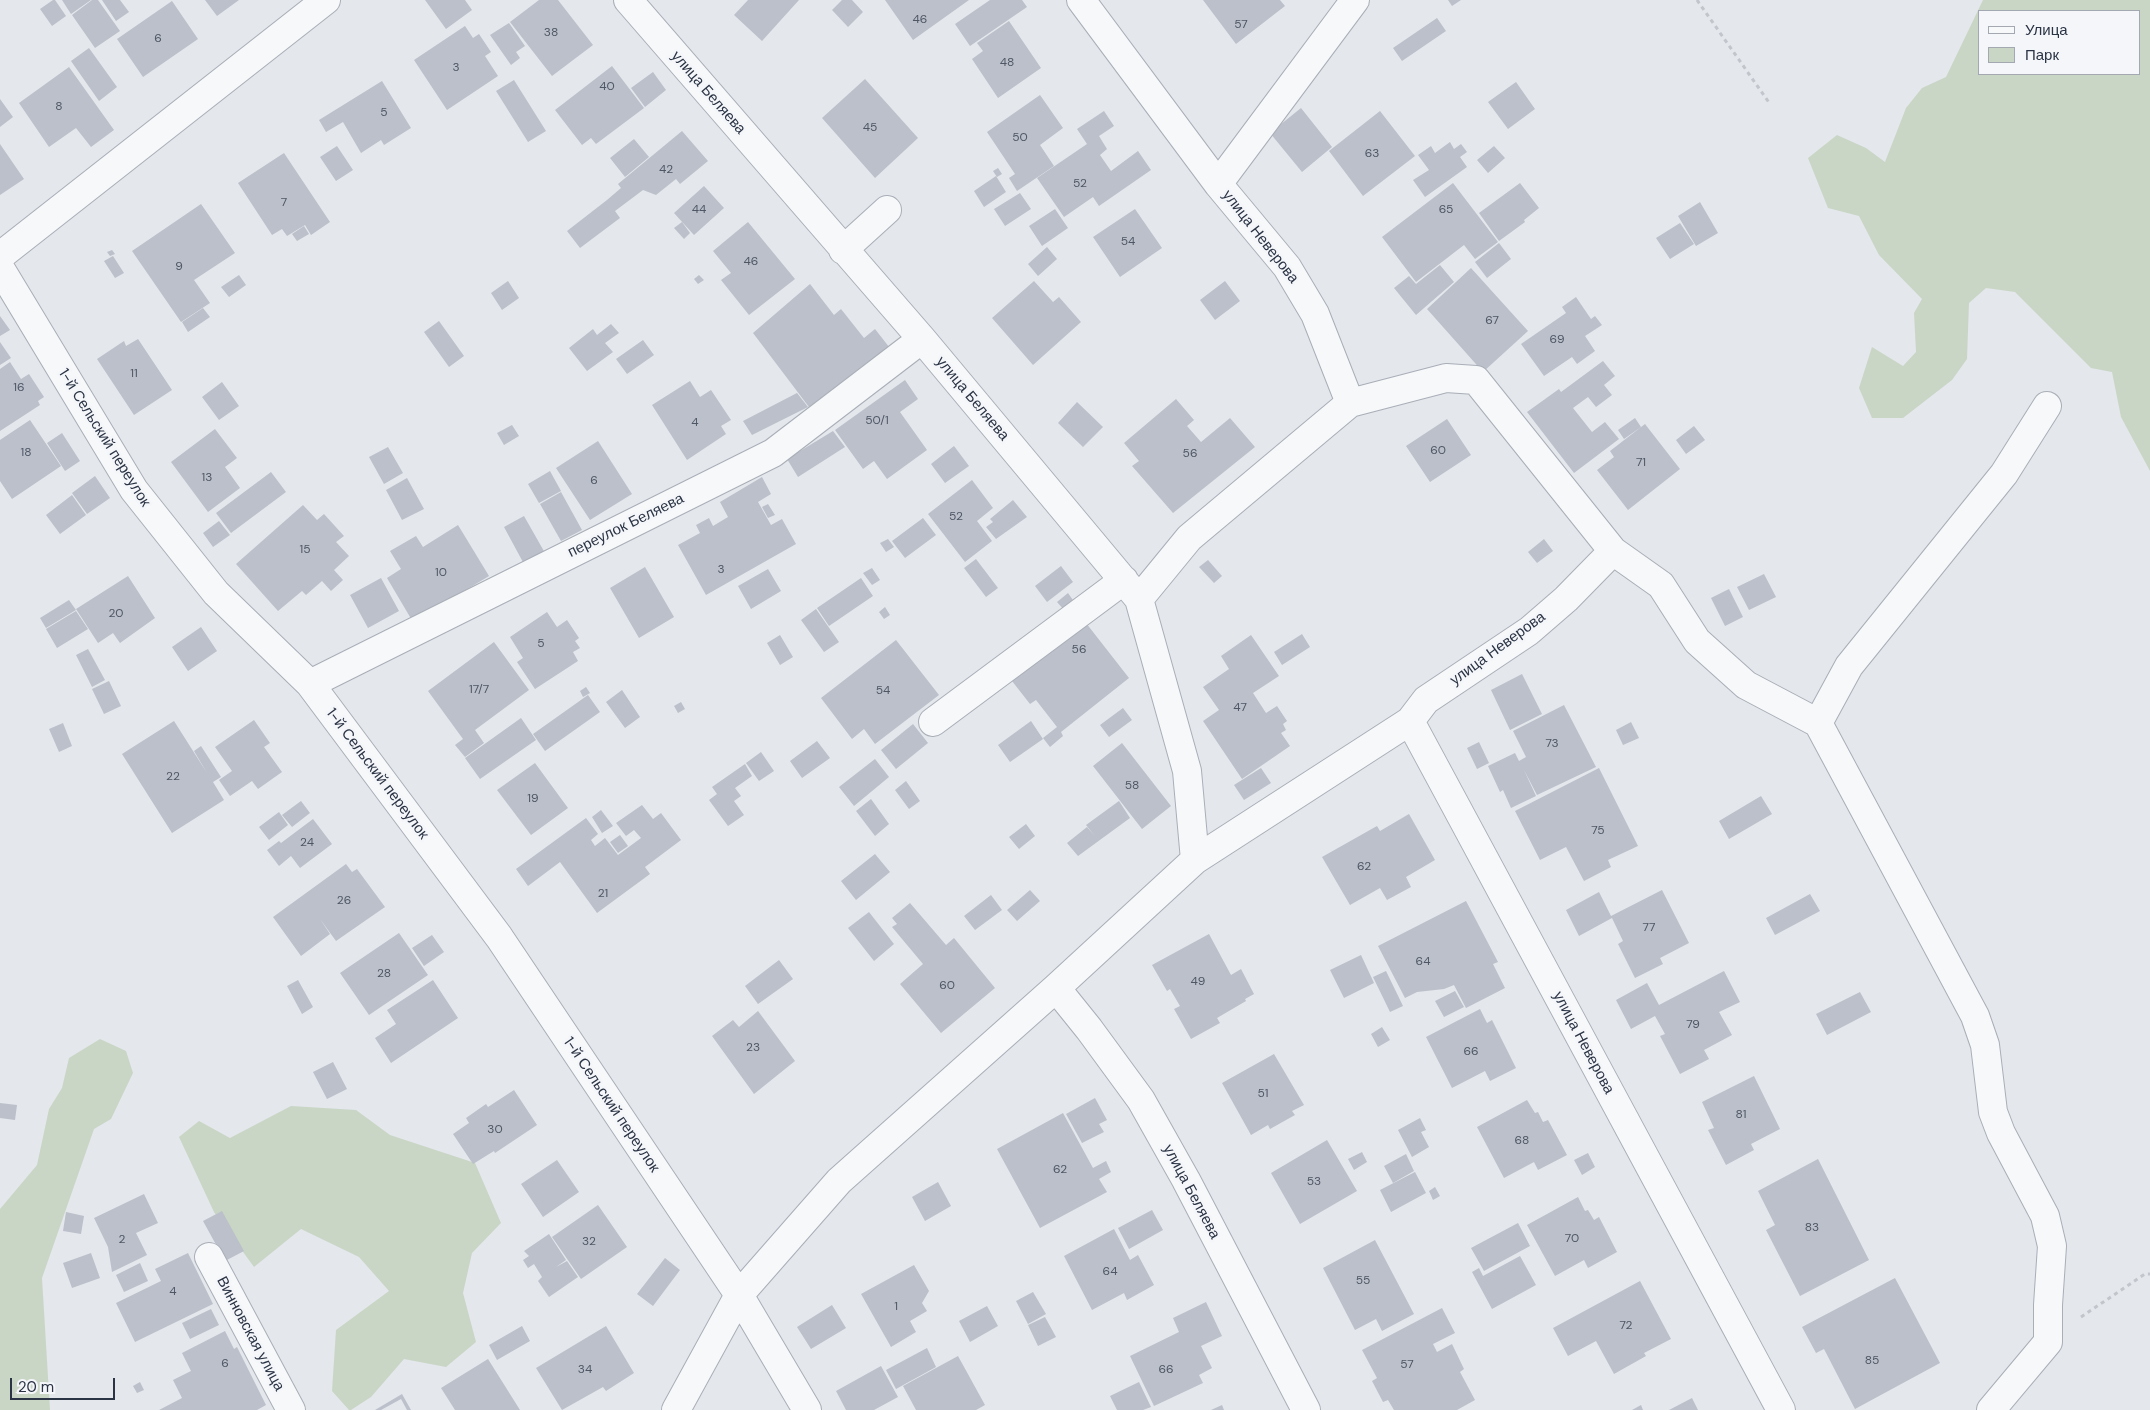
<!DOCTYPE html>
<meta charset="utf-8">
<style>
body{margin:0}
#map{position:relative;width:2150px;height:1410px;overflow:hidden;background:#e4e7ec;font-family:"DM Sans",sans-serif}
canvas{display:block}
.legend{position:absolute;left:1978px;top:10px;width:162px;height:65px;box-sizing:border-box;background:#f4f6f9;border:1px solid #a4a8b1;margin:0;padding:6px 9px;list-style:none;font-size:15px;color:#2b3445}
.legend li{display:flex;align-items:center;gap:10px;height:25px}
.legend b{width:25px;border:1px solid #a4a8b1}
.scale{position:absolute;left:10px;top:1378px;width:105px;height:22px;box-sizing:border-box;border:2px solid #2b3445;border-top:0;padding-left:6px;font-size:15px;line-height:18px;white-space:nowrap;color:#2b3445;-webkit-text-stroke:4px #f4f6f9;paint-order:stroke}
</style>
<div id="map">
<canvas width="2150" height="1410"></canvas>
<ul class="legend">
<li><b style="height:6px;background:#f7f8fa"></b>Улица</li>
<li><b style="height:14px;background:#c9d6c5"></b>Парк</li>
</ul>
<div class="scale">20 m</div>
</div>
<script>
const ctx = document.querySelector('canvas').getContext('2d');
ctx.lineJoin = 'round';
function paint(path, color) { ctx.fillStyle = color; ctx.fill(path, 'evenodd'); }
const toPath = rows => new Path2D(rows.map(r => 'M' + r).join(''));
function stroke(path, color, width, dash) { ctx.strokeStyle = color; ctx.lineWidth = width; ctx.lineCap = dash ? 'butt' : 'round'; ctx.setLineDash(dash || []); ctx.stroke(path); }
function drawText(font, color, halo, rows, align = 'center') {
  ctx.font = font + ' "DM Sans",sans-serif'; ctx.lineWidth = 5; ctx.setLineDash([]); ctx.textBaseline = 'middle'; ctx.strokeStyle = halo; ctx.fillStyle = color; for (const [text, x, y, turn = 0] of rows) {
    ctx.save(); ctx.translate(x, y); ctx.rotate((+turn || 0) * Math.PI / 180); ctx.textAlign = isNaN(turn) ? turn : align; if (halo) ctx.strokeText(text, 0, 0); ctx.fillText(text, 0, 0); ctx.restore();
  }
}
const green = toPath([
 [1983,0,2150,0,2150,471,2121,417,2112,372,2091,368,2015,292,1986,288,1969,303,1967,359,1952,380,1903,418,1872,418,1859,388,1872,347,1903,366,1916,352,1914,313,1922,299,1879,255,1859,216,1828,208,1808,158,1837,135,1866,148,1885,162,1906,108,1922,88,1946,77],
 [1979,11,2139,11,2139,74,1979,74],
 [100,1039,126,1051,133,1073,111,1119,94,1129,42,1278,50,1410,0,1410,0,1209,37,1165,49,1109,62,1088,69,1058],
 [291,1106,356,1110,390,1135,475,1163,501,1223,472,1253,463,1293,476,1342,446,1367,404,1359,371,1397,351,1410,349,1410,332,1391,336,1330,389,1291,359,1257,301,1229,254,1267,214,1212,179,1137,199,1121,230,1138]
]);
const building = toPath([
 [53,0,55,0,66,16,52,26,40,9],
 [62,0,91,0,71,14],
 [92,0,98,0,120,31,95,48,72,15],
 [102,0,120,0,129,12,116,21],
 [205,0,239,0,217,16],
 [425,0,465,0,472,10,446,29],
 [539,0,558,0,593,45,552,76,510,22],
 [748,0,799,0,762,41,734,15],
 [842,0,852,0,863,12,848,27,832,10],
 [885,0,969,0,913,40],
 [990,0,1022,0,1027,7,970,46,955,24],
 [1203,0,1280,0,1285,6,1236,44],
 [1448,0,1461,0,1452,6],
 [172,1,198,39,143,77,117,39],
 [1437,18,1446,31,1402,61,1393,48],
 [1009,21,1041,68,998,98,972,59,983,51,977,43],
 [509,23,525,46,516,52,520,58,511,65,490,35],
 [465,26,473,38,479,34,491,52,485,56,498,76,447,110,414,60],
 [89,48,117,87,99,101,71,61],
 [612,66,644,108,596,144,591,138,582,145,555,110],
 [69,67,114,130,91,147,76,128,49,147,19,103],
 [653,72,666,90,645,107,631,88],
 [865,79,918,138,875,178,822,118],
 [514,80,546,131,528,142,496,91],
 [382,81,411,128,384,145,381,140,361,153,343,122,326,132,319,120],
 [1516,82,1535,109,1508,129,1488,102],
 [1040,95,1063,128,1040,145,1054,166,1017,191,1009,178,1015,174,987,132],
 [0,99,13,117,0,127],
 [1301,108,1332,147,1302,172,1270,133],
 [1104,111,1114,126,1099,136,1107,149,1100,155,1111,171,1138,151,1151,170,1099,206,1093,197,1064,217,1037,178,1087,144,1077,129],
 [1380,111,1415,156,1363,196,1329,151],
 [682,131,708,161,680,184,676,179,656,195,643,190,615,211,620,218,580,248,567,231,607,200,621,188,618,184],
 [634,139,649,157,625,177,610,158],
 [1450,142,1454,149,1461,144,1467,152,1460,157,1467,167,1453,177,1439,157,1453,177,1425,197,1413,180,1429,170,1418,155,1431,146,1435,153],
 [0,144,24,179,0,195],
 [337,146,353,170,336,181,320,157],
 [1494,146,1505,158,1488,173,1477,160],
 [284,153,330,222,311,235,305,225,287,236,282,229,272,235,238,183],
 [998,168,1002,174,997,177,993,171],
 [996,176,1006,192,984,207,974,191],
 [1453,183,1498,242,1475,259,1464,245,1416,282,1382,237],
 [1520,183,1539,208,1524,220,1525,222,1499,241,1479,213],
 [704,186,724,208,694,235,674,213],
 [1020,193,1031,209,1005,226,994,209],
 [1700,202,1718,233,1696,246,1678,216],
 [201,204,235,253,194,280,210,303,181,322,132,251],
 [1055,209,1068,228,1042,246,1029,226],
 [1135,209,1162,248,1120,277,1093,237],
 [682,222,690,233,684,239,674,228],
 [748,222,795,279,749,315,721,280,731,273,713,251],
 [1680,223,1694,244,1670,259,1656,238],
 [304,226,309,234,297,241,292,234],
 [1499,243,1511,259,1487,278,1475,262],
 [1047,247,1057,259,1038,276,1028,264],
 [112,250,115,254,110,256,107,252],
 [113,256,124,273,115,278,104,261],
 [1440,265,1454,282,1416,315,1394,288,1409,276,1416,284],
 [1471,268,1528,331,1483,372,1427,309],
 [239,275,246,285,229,297,221,287],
 [699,275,704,280,698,284,694,279],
 [508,281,519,298,502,310,491,293],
 [1034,281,1053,302,1059,297,1081,322,1033,365,992,318],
 [1225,281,1240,301,1215,320,1200,300],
 [810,284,834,315,841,309,864,338,875,329,893,352,873,367,869,361,809,407,753,333],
 [1576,297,1591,319,1595,316,1602,325,1585,336,1595,351,1577,364,1572,357,1544,376,1521,344,1566,313,1562,307],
 [203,308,210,317,188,332,182,322],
 [0,316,10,330,0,336],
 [439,321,464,356,449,367,424,332],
 [611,324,619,333,605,343,613,352,587,371,569,348,593,329,597,335],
 [138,339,172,390,134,415,97,359,124,341,126,346],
 [643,340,654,355,627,374,616,359],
 [0,342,11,358,0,365],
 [1603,361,1615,376,1604,385,1612,395,1596,407,1588,397,1573,408,1592,432,1605,422,1619,439,1574,473,1527,412,1559,389,1561,392],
 [10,362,21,379,29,374,44,397,38,401,40,405,0,431,0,369],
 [905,380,918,399,900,412,927,450,887,479,874,461,863,469,835,430],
 [690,381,700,397,711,390,731,420,721,426,726,434,687,460,652,405],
 [222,382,239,406,219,420,202,397],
 [797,393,808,407,752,435,743,421],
 [1176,399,1194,420,1187,426,1201,442,1230,418,1255,447,1173,513,1132,466,1139,461,1124,443],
 [1077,402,1103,427,1083,447,1058,423],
 [1635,418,1641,427,1624,439,1618,430],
 [1447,419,1471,455,1430,482,1406,446],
 [30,420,61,466,12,499,0,481,0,440],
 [1645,424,1680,469,1628,510,1597,470,1614,457,1610,451],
 [512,425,519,436,504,445,497,433],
 [1694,426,1705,440,1686,454,1676,440],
 [215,429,237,458,225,467,240,488,208,512,171,462],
 [833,431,845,447,798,477,787,459],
 [62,433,80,461,65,471,47,443],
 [598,441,632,494,590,520,556,468],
 [954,446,969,466,945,483,931,464],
 [388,447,403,473,384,484,369,457],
 [550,471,561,491,539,503,528,484],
 [271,472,286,492,231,533,216,513],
 [95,476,110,498,87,514,72,493],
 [762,477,771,494,758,502,771,525,782,519,796,544,706,595,678,545,700,533,696,525,709,518,713,526,728,517,720,502],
 [407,478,424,509,402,520,386,490],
 [972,480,993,508,977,521,992,541,965,562,928,514],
 [561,492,582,530,561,541,540,504],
 [72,495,86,515,60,534,46,515],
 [1013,500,1027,517,996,539,986,527,993,522,990,519],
 [768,504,775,515,768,518,762,507],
 [303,505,317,520,324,514,344,536,336,542,349,556,334,570,343,580,331,591,322,581,306,595,302,591,278,611,236,564],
 [524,516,545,553,524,564,504,527],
 [923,518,936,535,905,558,892,541],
 [219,521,230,535,213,547,203,533],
 [458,525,489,576,413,622,387,578,401,569,390,551,416,536,423,547],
 [888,539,894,547,886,552,880,543],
 [1544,539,1553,551,1537,563,1528,552],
 [976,559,998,588,986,597,964,568],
 [1208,560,1222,576,1214,583,1199,567],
 [1061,566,1073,582,1047,602,1035,586],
 [645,567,674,617,639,638,610,588],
 [872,568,880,580,872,585,863,573],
 [768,569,781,591,751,609,738,586],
 [1764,574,1776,597,1749,610,1737,587],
 [128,576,155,618,120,643,113,633,98,643,76,609],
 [381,578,399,611,368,628,350,595],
 [861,578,873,596,829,626,817,608],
 [1729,589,1743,617,1725,626,1711,598],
 [1068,593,1075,603,1065,611,1057,602],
 [69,600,76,610,46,628,40,618],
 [885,607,890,615,884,619,879,612],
 [816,609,839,642,824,652,801,620],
 [76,611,88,629,57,648,46,629],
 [547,612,557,627,567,620,579,638,575,641,580,648,573,652,578,661,535,689,517,662,523,658,510,637],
 [1086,623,1129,678,1061,732,1063,736,1050,747,1043,738,1057,727,1036,700,1030,704,1012,681],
 [201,627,217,651,188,671,172,647],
 [1302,634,1310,647,1282,665,1274,652],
 [780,635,793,657,780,665,767,643],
 [1251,635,1279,676,1253,693,1266,713,1277,706,1287,721,1283,724,1286,730,1281,733,1290,746,1242,779,1203,721,1219,710,1203,687,1229,669,1221,656],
 [896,640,939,695,875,744,864,729,852,739,821,698],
 [494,642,529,690,475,730,484,743,465,757,455,745,463,739,428,691],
 [88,649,105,680,92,687,76,655],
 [1522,674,1542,714,1510,730,1491,690],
 [109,681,121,706,104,714,92,689],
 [586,687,590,693,583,697,580,691],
 [622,690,640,717,625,728,606,702],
 [588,695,600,712,545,751,533,734],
 [681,702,685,709,678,713,674,706],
 [1564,705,1596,767,1537,795,1524,770,1536,796,1511,808,1503,790,1500,792,1488,766,1515,753,1519,761,1526,757,1513,731],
 [1123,708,1132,720,1109,737,1100,725],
 [521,718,536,740,480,779,465,758],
 [254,720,270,743,264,747,282,772,258,789,252,781,230,796,219,780,232,771,215,747],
 [174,721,207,773,194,751,201,746,221,777,213,782,224,800,172,833,122,754],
 [1031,721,1043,739,1010,762,998,745],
 [1631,722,1639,738,1623,745,1616,730],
 [63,723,72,746,59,752,49,729],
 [913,724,928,743,896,769,881,750],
 [817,741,830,758,802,778,790,761],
 [1479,742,1489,763,1477,769,1467,748],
 [1122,743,1171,806,1142,829,1093,766],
 [761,752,774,771,759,781,746,763],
 [875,759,889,777,854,806,839,787],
 [535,763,568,808,531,835,497,790],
 [745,764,752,776,735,788,741,796,734,801,744,815,728,826,709,800,717,794,712,787],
 [1261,768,1271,783,1244,800,1234,785],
 [1599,768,1638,846,1608,860,1611,867,1584,881,1566,847,1540,860,1515,811],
 [906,781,920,801,909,809,895,790],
 [1761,796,1772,814,1729,839,1719,821],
 [871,799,889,824,875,836,856,811],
 [301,801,310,813,292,827,282,815],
 [1119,801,1130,818,1078,856,1067,843,1087,827,1095,836,1086,825],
 [642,805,653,819,661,813,681,840,645,867,650,874,597,913,560,862,528,886,516,869,586,818,598,834,591,840,595,846,605,838,618,855,641,838,634,830,626,836,616,823],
 [601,810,613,826,602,833,592,817],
 [279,812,288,825,269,840,259,827],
 [1409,814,1435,860,1406,877,1411,887,1387,900,1380,888,1350,905,1322,857,1377,826,1380,831],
 [313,819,332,844,300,868,291,856,279,866,267,850,279,841,281,843],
 [1026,824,1035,836,1019,849,1009,837],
 [620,835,628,846,618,853,610,842],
 [875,854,890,872,856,900,841,881],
 [346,864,352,872,357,869,385,907,336,941,320,919,330,934,301,956,273,917],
 [1030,890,1040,901,1017,921,1007,910],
 [1662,890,1689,943,1660,958,1663,964,1635,978,1618,944,1623,941,1612,918,1579,936,1566,910,1599,892,1611,916],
 [1810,894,1820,911,1775,935,1766,918],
 [991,895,1002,910,975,930,964,916],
 [1466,901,1498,962,1493,964,1505,988,1466,1008,1454,985,1444,989,1417,992,1405,998,1378,946],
 [910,903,946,945,954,938,995,988,941,1033,900,984,923,964,892,927,897,924,892,918],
 [869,912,894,944,874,961,848,928],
 [399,933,428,975,369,1015,340,973],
 [1209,934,1231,975,1241,969,1254,994,1245,999,1246,1001,1217,1018,1220,1023,1191,1039,1174,1009,1180,1006,1170,989,1167,991,1152,965],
 [432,935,444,952,424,966,412,948],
 [1361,955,1374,983,1344,998,1330,970],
 [779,960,793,979,758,1004,745,986],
 [1386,971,1403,1006,1390,1012,1373,977],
 [1724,971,1740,1002,1719,1012,1732,1035,1704,1050,1709,1059,1680,1074,1660,1036,1665,1034,1655,1016,1631,1029,1616,1000,1647,983,1659,1005],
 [298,980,313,1007,302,1014,287,986],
 [433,980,458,1018,391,1063,375,1038,396,1024,387,1010],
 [1455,991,1464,1007,1444,1017,1435,1001],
 [1860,992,1871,1012,1827,1035,1816,1014],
 [1480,1009,1487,1023,1492,1020,1516,1068,1490,1081,1485,1071,1452,1088,1426,1037],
 [758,1011,795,1061,754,1094,712,1036,733,1020,739,1027],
 [1382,1027,1390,1040,1378,1047,1371,1034],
 [1274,1054,1304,1105,1292,1111,1295,1115,1270,1129,1268,1125,1251,1135,1222,1083],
 [333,1062,347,1089,327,1099,313,1072],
 [1754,1076,1780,1129,1751,1144,1754,1150,1726,1165,1708,1130,1714,1128,1702,1102],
 [514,1090,537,1125,495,1153,494,1151,473,1164,453,1134,469,1123,466,1118,486,1104,488,1107],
 [1095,1098,1107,1120,1099,1124,1104,1132,1082,1143,1066,1114],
 [1527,1100,1535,1113,1538,1112,1543,1122,1548,1120,1567,1155,1538,1170,1534,1162,1504,1178,1477,1127],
 [0,1103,17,1105,15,1120,0,1118],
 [1063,1113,1093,1168,1106,1161,1111,1172,1099,1179,1107,1192,1040,1228,997,1149],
 [1420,1118,1426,1130,1421,1132,1429,1147,1412,1157,1398,1130],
 [1327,1140,1357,1191,1300,1224,1271,1173],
 [1362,1152,1367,1162,1354,1170,1348,1159],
 [1588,1153,1595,1167,1582,1175,1574,1160],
 [1406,1154,1414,1171,1393,1183,1384,1166],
 [1818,1159,1869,1260,1800,1296,1766,1230,1775,1225,1758,1191],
 [557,1160,579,1192,543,1217,521,1184],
 [1415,1172,1426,1193,1391,1212,1380,1190],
 [938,1182,951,1206,925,1221,912,1197],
 [1435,1187,1440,1196,1433,1200,1429,1191],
 [144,1194,158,1223,136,1233,147,1255,112,1272,108,1247,94,1218],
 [1578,1197,1585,1211,1588,1210,1594,1220,1599,1217,1617,1252,1588,1268,1584,1260,1555,1276,1527,1225],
 [598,1205,627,1247,581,1279,552,1237],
 [1152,1210,1163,1230,1129,1249,1118,1228],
 [222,1211,244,1251,225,1261,203,1221],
 [66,1212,84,1216,81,1234,63,1231],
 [1518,1223,1530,1246,1484,1271,1471,1248],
 [1114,1229,1130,1260,1138,1255,1154,1285,1127,1300,1124,1293,1092,1310,1064,1256],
 [549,1234,566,1260,556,1267,567,1261,578,1277,549,1297,538,1281,542,1277,534,1264,528,1268,523,1260,529,1256,524,1251],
 [1375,1240,1414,1314,1382,1331,1376,1319,1355,1330,1323,1268],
 [91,1253,100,1278,72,1288,63,1263],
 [188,1253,213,1304,135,1342,116,1303,161,1281,155,1269],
 [1520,1256,1536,1285,1492,1309,1472,1272,1479,1268,1483,1276],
 [665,1258,680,1270,653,1306,637,1294],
 [140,1263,148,1281,124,1292,116,1275],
 [914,1265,929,1291,922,1303,927,1311,910,1321,916,1332,891,1347,861,1294],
 [1895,1278,1940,1363,1855,1409,1824,1349,1816,1353,1802,1327],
 [1640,1281,1671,1339,1644,1353,1646,1356,1614,1374,1596,1341,1568,1356,1553,1328],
 [1033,1292,1046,1314,1028,1324,1016,1301],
 [1206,1302,1222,1336,1201,1346,1212,1368,1199,1375,1203,1383,1154,1406,1130,1356,1179,1332,1173,1318],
 [832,1305,846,1328,811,1349,797,1327],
 [987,1306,998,1326,970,1342,959,1321],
 [1442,1308,1455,1333,1433,1344,1437,1352,1452,1344,1464,1369,1460,1372,1475,1400,1457,1410,1394,1410,1388,1400,1383,1402,1372,1381,1377,1378,1362,1350],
 [211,1309,219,1325,190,1339,182,1323],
 [1045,1317,1056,1337,1038,1346,1028,1325],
 [522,1326,530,1341,497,1360,489,1345],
 [606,1326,634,1373,606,1391,603,1387,562,1410,536,1368],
 [225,1331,234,1349,237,1347,266,1405,257,1410,159,1410,182,1398,173,1380,191,1371,182,1353],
 [927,1348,936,1367,896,1389,886,1370],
 [958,1356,985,1405,976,1410,916,1410,903,1386],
 [488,1359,520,1410,455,1410,441,1388],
 [881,1366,898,1397,874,1410,846,1410,836,1391],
 [140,1382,144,1390,137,1393,133,1386],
 [1139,1382,1151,1407,1143,1410,1117,1410,1110,1396],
 [402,1394,411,1410,407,1410,401,1399,381,1410,375,1410],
 [1692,1398,1698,1410,1669,1410],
 [1222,1405,1224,1410,1211,1410],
 [1641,1405,1643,1410,1632,1410]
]);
const path = toPath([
 [1697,0,1770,104],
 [2081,1317,2145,1274,2150,1274]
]);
const minor = toPath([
 [628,0,922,339,1139,599,1187,771,1195,860],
 [1081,0,1218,184,1287,267,1315,314,1350,403],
 [1218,184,1355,0],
 [843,250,887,210],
 [0,256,326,0],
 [0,268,134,490,216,593,310,684,499,937,739,1295,807,1410],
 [1613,551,1661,585,1697,641,1746,685,1818,723,1975,1016,1985,1045,1993,1112,2001,1133,2045,1216,2052,1246,2048,1305,2048,1342,1991,1410],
 [310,684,773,453,922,339],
 [1410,721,1781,1410],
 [933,722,1124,580],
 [1818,723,1849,666,2004,474,2047,406],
 [1056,988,1089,1029,1141,1100,1186,1180,1306,1410],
 [209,1257,291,1410],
 [676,1410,739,1295,839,1181,1056,988,1195,860,1410,721,1426,700,1529,631,1566,599,1613,551,1476,380,1446,378,1350,403,1189,538,1139,599]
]);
const numberNames = [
 ["46",920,20],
 ["57",1241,25],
 ["38",551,33],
 ["6",158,39],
 ["48",1007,63],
 ["3",456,68],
 ["40",607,87],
 ["8",59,107],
 ["5",384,113],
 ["45",870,128],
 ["50",1020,138],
 ["63",1372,154],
 ["42",666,170],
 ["52",1080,184],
 ["7",284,203],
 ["44",699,210],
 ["65",1446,210],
 ["54",1128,242],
 ["46",751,262],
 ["9",179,267],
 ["67",1492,321],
 ["69",1557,340],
 ["11",134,374],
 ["16",19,388],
 ["50/1",877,421],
 ["4",695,423],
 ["60",1438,451],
 ["18",26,453],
 ["56",1190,454],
 ["71",1641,463],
 ["13",207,478],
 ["6",594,481],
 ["52",956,517],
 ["15",305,550],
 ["3",721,570],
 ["10",441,573],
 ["20",116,614],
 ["5",541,644],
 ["56",1079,650],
 ["17/7",479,690],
 ["54",883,691],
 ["47",1240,708],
 ["73",1552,744],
 ["22",173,777],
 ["58",1132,786],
 ["19",533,799],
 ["75",1598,831],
 ["24",307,843],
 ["62",1364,867],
 ["21",603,894],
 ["26",344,901],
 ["77",1649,928],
 ["64",1423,962],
 ["28",384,974],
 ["49",1198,982],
 ["60",947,986],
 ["79",1693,1025],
 ["23",753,1048],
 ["66",1471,1052],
 ["51",1263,1094],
 ["81",1741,1115],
 ["30",495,1130],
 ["68",1522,1141],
 ["62",1060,1170],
 ["53",1314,1182],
 ["83",1812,1228],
 ["70",1572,1239],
 ["2",122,1240],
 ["32",589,1242],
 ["64",1110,1272],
 ["55",1363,1281],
 ["4",173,1292],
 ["1",896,1307],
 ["72",1626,1326],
 ["85",1872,1361],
 ["6",225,1364],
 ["57",1407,1365],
 ["34",585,1370],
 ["66",1166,1370]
];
const streetNames = [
 ["улица Беляева",708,93,49],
 ["улица Неверова",1260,237,52],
 ["улица Беляева",972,399,50],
 ["1-й Сельский переулок",104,438,58],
 ["переулок Беляева",626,526,-26],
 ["улица Неверова",1498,649,-36],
 ["1-й Сельский переулок",377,774,53],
 ["улица Неверова",1583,1043,62],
 ["1-й Сельский переулок",611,1105,56],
 ["улица Беляева",1191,1192,62],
 ["Винновская улица",250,1334,62]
];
paint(green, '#c9d6c5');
paint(building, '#bbc0ca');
stroke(minor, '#a9aeb7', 30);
stroke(path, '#c2c5cb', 3, [4, 4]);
stroke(minor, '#f7f8fa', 28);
drawText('12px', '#4f5766', null, numberNames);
drawText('15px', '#2b3445', '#f4f6f9', streetNames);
</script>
